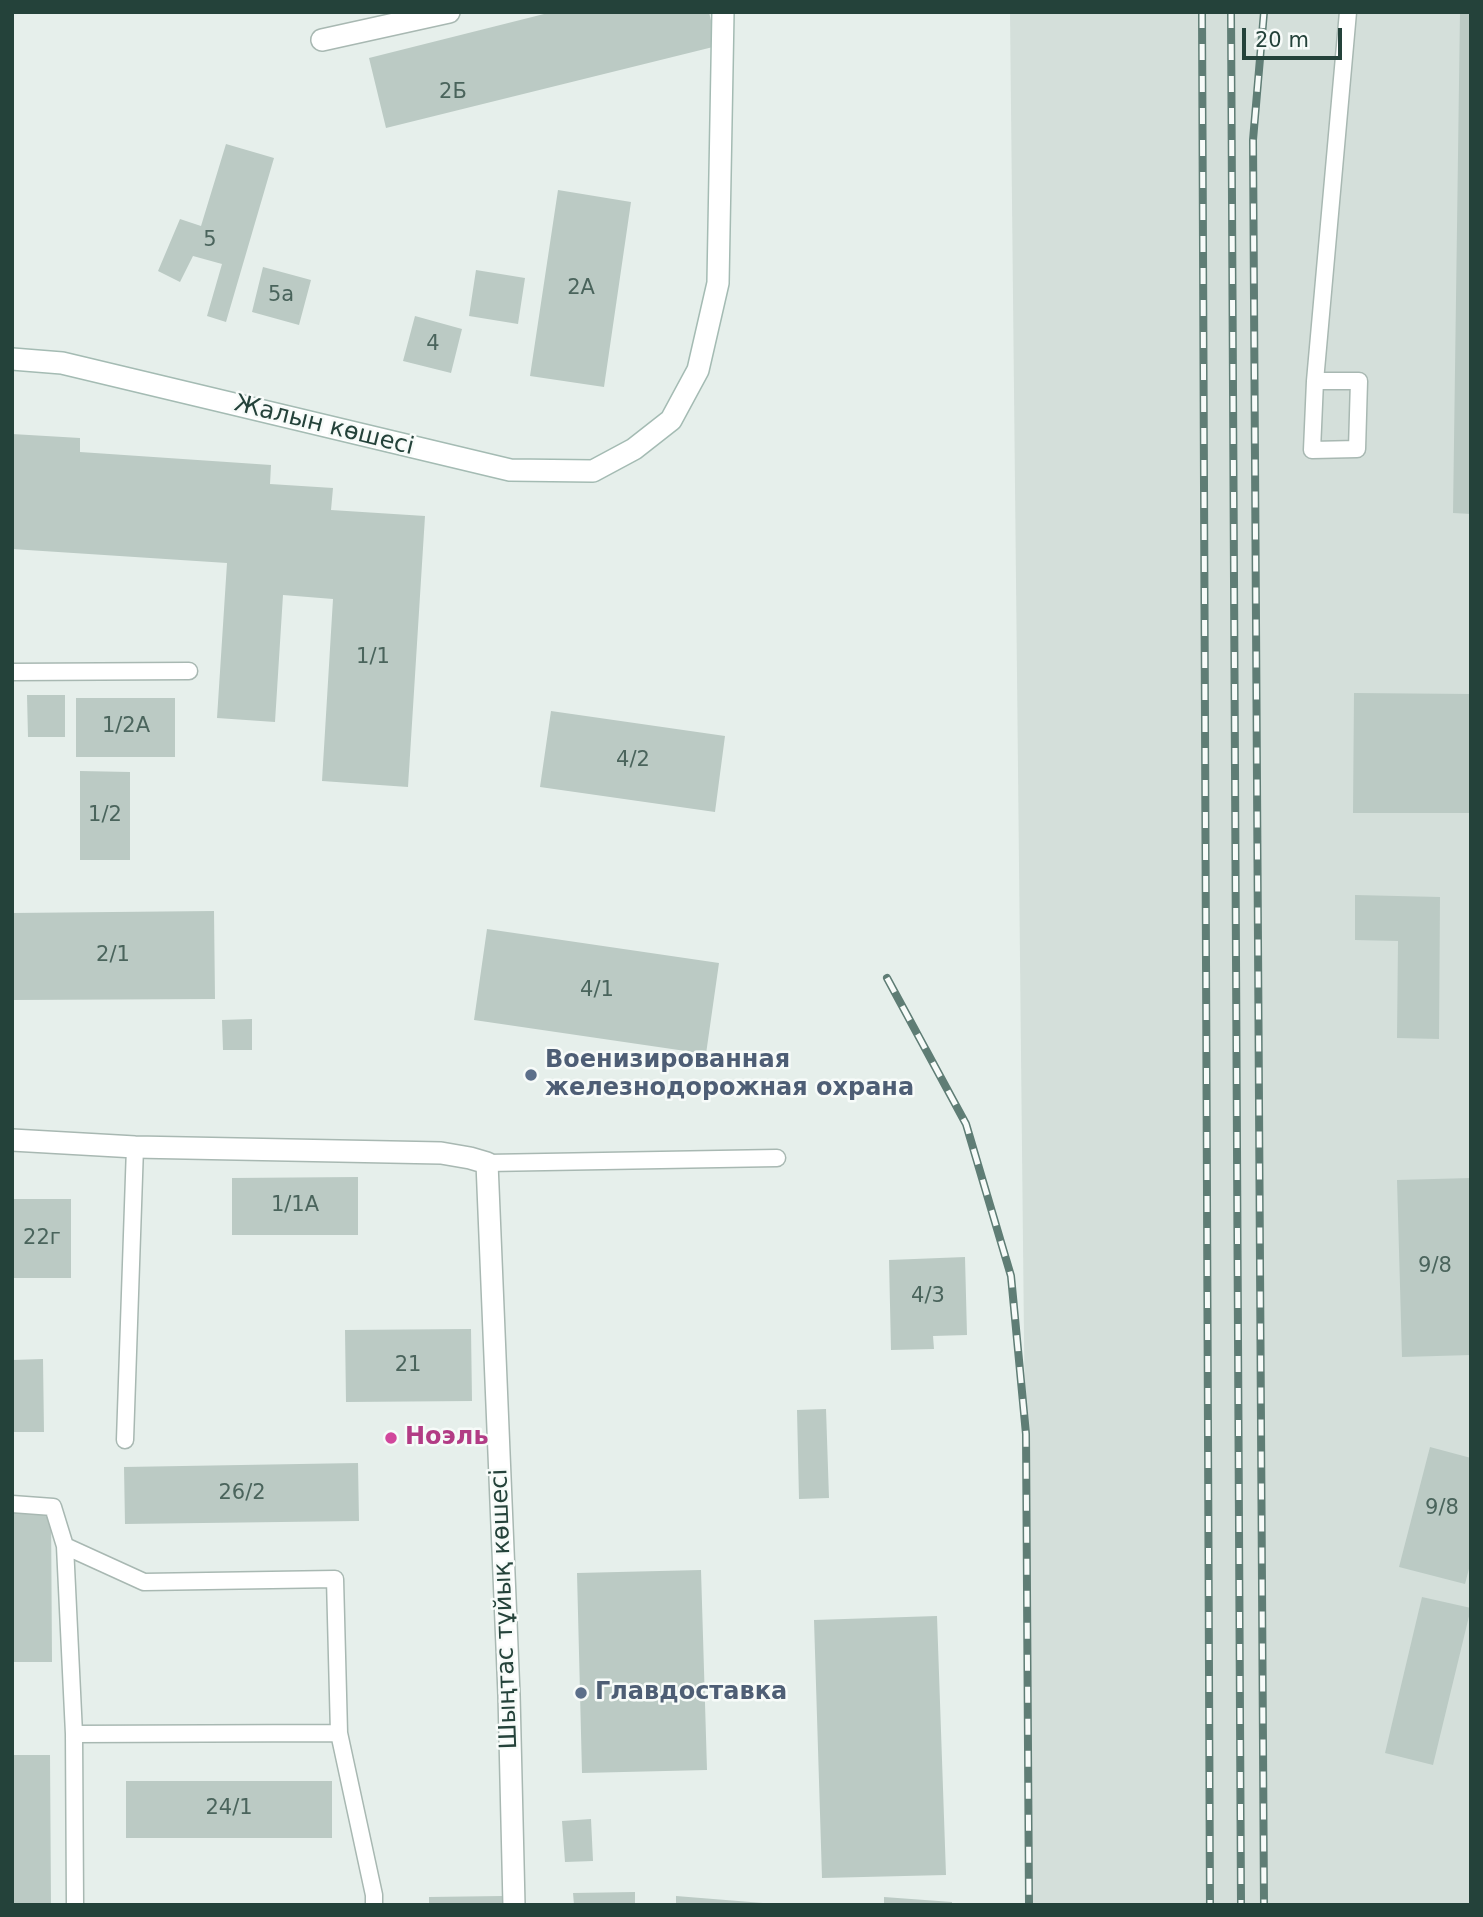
<!DOCTYPE html>
<meta charset="utf-8">
<style>
body{margin:0}
#map{position:relative;width:1483px;height:1917px;overflow:hidden;background:#e6efeb;font-family:"DejaVu Sans",sans-serif}
canvas{display:block}
.frame{position:absolute;inset:0;border:14px solid #24423a;pointer-events:none}
.scale{position:absolute;left:1242px;top:28px;width:100px;height:32px;box-sizing:border-box;border:4px solid #24423a;border-top:0;padding-left:9px;font-size:21px;line-height:24px;white-space:nowrap;color:#24423a;-webkit-text-stroke:5px #f7fbf9;paint-order:stroke}
</style>
<div id="map">
<canvas width="1483" height="1917"></canvas>
<div class="frame"></div>
<div class="scale">20 m</div>
</div>
<script>
const ctx = document.querySelector('canvas').getContext('2d');
ctx.lineJoin = 'round';
function paint(path, color) { ctx.fillStyle = color; ctx.fill(path, 'evenodd'); }
const toPath = rows => new Path2D(rows.map(r => 'M' + r).join(''));
function stroke(path, color, width, dash) { ctx.strokeStyle = color; ctx.lineWidth = width; ctx.lineCap = dash ? 'butt' : 'round'; ctx.setLineDash(dash || []); ctx.stroke(path); }
function drawText(font, color, halo, rows, align = 'center') {
  ctx.font = font + ' "DejaVu Sans",sans-serif'; ctx.lineWidth = 5; ctx.setLineDash([]); ctx.textBaseline = 'middle'; ctx.strokeStyle = halo; ctx.fillStyle = color; for (const [text, x, y, turn = 0] of rows) {
    ctx.save(); ctx.translate(x, y); ctx.rotate((+turn || 0) * Math.PI / 180); ctx.textAlign = isNaN(turn) ? turn : align; if (halo) ctx.strokeText(text, 0, 0); ctx.fillText(text, 0, 0); ctx.restore();
  }
}
const built = toPath([
 [1010,12,1471,12,1471,1905,1030,1905]
]);
const building = toPath([
 [552,12,709,12,717,46,386,128,369,58],
 [1460,12,1471,12,1471,514,1453,513],
 [226,144,274,158,226,322,207,316,222,264,193,256,180,282,158,271,180,219,201,226],
 [558,190,631,202,604,387,530,376],
 [263,267,311,280,299,325,252,312],
 [476,270,525,278,518,324,469,316],
 [415,316,462,329,451,373,403,361],
 [12,434,80,438,80,452,271,465,270,484,333,488,331,510,425,516,408,787,322,781,333,599,283,595,275,722,217,718,227,563,12,549],
 [1354,693,1471,694,1471,813,1353,813],
 [27,695,65,695,65,737,28,737],
 [76,698,175,698,175,757,76,757],
 [551,711,725,736,715,812,540,787],
 [80,771,130,772,130,860,80,860],
 [1355,895,1440,897,1439,1039,1397,1038,1398,941,1355,940],
 [214,911,215,999,12,1000,12,913],
 [487,929,719,963,706,1054,474,1020],
 [252,1019,252,1050,223,1050,222,1020],
 [358,1177,358,1235,232,1235,232,1178],
 [1471,1178,1471,1355,1402,1357,1397,1180],
 [12,1199,71,1199,71,1278,12,1278],
 [965,1257,967,1335,933,1336,934,1349,891,1350,889,1260],
 [471,1329,472,1401,346,1402,345,1330],
 [43,1359,44,1432,12,1432,12,1360],
 [826,1409,829,1498,799,1499,797,1410],
 [1430,1447,1471,1458,1471,1561,1465,1584,1399,1567],
 [358,1463,359,1521,125,1524,124,1467],
 [12,1508,51,1508,52,1662,12,1662],
 [701,1570,707,1770,582,1773,577,1573],
 [1422,1597,1471,1608,1433,1765,1385,1753],
 [937,1616,946,1875,822,1878,814,1620],
 [12,1755,50,1755,51,1905,12,1905],
 [126,1781,332,1781,332,1838,126,1838],
 [591,1819,593,1861,565,1862,562,1821],
 [635,1892,635,1905,574,1905,573,1893],
 [503,1896,503,1905,429,1905,429,1897],
 [676,1896,763,1903,763,1905,676,1905],
 [884,1897,952,1902,952,1905,884,1905]
]);
const lane = toPath([
 [1315,381,1359,381,1357,449,1312,450,1315,381,1348,12],
 [12,672,189,671],
 [487,1163,777,1158],
 [125,1440,135,1147],
 [12,1504,53,1507,65,1546,74,1734,75,1905],
 [65,1546,144,1582,335,1579,339,1733,374,1895,374,1905],
 [74,1734,339,1733]
]);
const street = toPath([
 [322,40,449,12],
 [12,1140,135,1147,441,1153,470,1158,487,1163,509,1695,514,1905]
]);
const secondary = toPath([
 [12,359,62,363,510,470,593,471,634,449,671,420,698,370,718,283,723,12]
]);
const rail = toPath([
 [1202,12,1210,1905],
 [1231,12,1241,1905],
 [1264,12,1253,140,1264,1905],
 [887,978,966,1124,1011,1276,1026,1434,1029,1905]
]);
const markers = [
 [531,1075,7,"#5c6f8a"],
 [391,1438,7,"#d1479c"],
 [581,1693,7,"#5c6f8a"]
];
const numberNames = [
 ["2Б",453,93],
 ["5",210,241],
 ["2А",581,289],
 ["5а",281,296],
 ["4",433,345],
 ["1/1",373,658],
 ["1/2А",126,727],
 ["4/2",633,761],
 ["1/2",105,816],
 ["2/1",113,956],
 ["4/1",597,991],
 ["1/1А",295,1206],
 ["22г",42,1239],
 ["9/8",1435,1267],
 ["4/3",928,1297],
 ["21",408,1366],
 ["26/2",242,1494],
 ["9/8",1442,1509],
 ["24/1",229,1809]
];
const streetNames = [
 ["Жалын көшесі",324,426,14],
 ["Шыңтас тұйық көшесі",505,1609,-92]
];
const serviceNames = [
 ["Военизированная",545,1061],
 ["железнодорожная охрана",545,1089],
 ["Главдоставка",595,1693]
];
const hotelNames = [
 ["Ноэль",405,1438]
];
paint(built, '#d4dfda');
paint(building, '#bbcac4');
stroke(lane, '#a8b8b2', 19);
stroke(street, '#a8b8b2', 24);
stroke(secondary, '#a4bbb3', 24);
stroke(lane, '#fff', 16);
stroke(street, '#fff', 21);
stroke(secondary, '#fff', 21);
stroke(rail, '#5f7d75', 8);
stroke(rail, '#f7fbf9', 5, [16]);
for (const [x, y, r, color] of markers) { const dot = new Path2D(); dot.arc(x, y, r, 0, 2 * Math.PI); ctx.fillStyle = color; ctx.fill(dot); stroke(dot, '#f7fbf9', 2.5); }
drawText('21px', '#4a645c', null, numberNames);
drawText('24px', '#24423a', '#f7fbf9', streetNames);
drawText('bold 24px', '#4e5e75', '#f7fbf9', serviceNames, 'left');
drawText('bold 24px', '#b23c85', '#f7fbf9', hotelNames, 'left');
</script>
